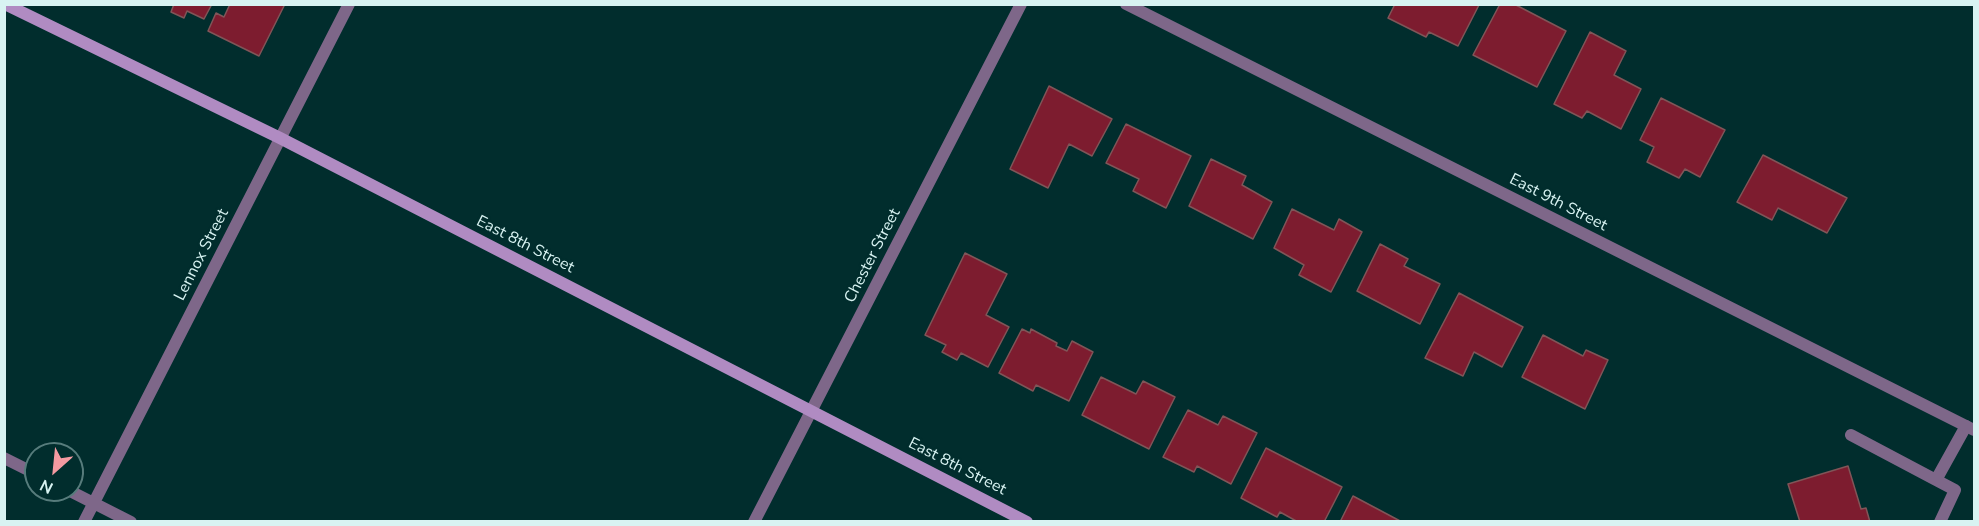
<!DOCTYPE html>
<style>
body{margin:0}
#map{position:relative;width:1979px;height:526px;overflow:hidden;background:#012d2d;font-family:"Nunito Sans",sans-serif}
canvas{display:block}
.frame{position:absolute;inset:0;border:6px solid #d8f3f2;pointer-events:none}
.north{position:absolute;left:24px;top:442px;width:60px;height:60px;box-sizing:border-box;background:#012d2d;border:2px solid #577c7c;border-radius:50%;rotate:207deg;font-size:16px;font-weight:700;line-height:24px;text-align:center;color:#d8f3f2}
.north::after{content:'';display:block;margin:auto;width:21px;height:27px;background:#f49aa1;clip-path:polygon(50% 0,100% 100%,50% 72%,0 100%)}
</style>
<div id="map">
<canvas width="1979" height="526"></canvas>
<div class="frame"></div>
<div class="north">N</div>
</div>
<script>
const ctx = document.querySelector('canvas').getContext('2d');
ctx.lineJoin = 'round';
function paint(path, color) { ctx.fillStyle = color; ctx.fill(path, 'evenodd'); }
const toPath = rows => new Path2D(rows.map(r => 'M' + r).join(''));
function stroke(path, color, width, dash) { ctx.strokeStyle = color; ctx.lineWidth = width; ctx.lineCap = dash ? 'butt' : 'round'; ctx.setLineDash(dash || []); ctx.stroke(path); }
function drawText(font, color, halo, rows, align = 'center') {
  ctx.font = font + ' "Nunito Sans",sans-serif'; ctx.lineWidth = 4.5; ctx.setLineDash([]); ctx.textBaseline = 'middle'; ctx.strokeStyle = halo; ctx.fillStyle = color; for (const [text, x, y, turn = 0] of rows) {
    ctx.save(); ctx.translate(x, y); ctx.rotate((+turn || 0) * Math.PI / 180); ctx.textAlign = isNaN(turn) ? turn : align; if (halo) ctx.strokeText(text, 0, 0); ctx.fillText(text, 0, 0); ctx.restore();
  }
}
const building = toPath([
 [174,4,212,4,204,19,187,11,184,18,171,12,174,4],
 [230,4,285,4,259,56,208,31,216,13,224,17,230,4],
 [1395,4,1478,4,1479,5,1458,46,1429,32,1426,37,1388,18,1395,4],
 [1500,4,1514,4,1566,31,1537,87,1473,55,1500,4],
 [1590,32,1626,51,1614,75,1641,89,1621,129,1587,111,1582,118,1554,104,1590,32],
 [1049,86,1112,119,1092,156,1069,144,1048,188,1010,169,1049,86],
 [1661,98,1725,130,1700,177,1685,169,1679,178,1647,162,1654,147,1640,140,1661,98],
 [1126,124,1191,156,1166,208,1133,191,1139,179,1106,163,1126,124],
 [1763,155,1847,198,1827,233,1778,208,1772,220,1737,202,1763,155],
 [1211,159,1246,176,1242,185,1272,202,1253,239,1189,206,1211,159],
 [1292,209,1334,230,1339,219,1362,232,1331,292,1299,275,1304,265,1274,248,1292,209],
 [1380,244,1408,259,1404,266,1440,284,1420,324,1357,291,1380,244],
 [965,253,1007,274,986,315,1009,327,988,367,961,353,957,360,942,352,946,345,925,335,965,253],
 [1459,293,1523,327,1502,367,1474,352,1463,376,1425,358,1459,293],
 [1022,329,1030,333,1031,329,1057,343,1056,346,1067,351,1072,341,1093,352,1069,401,1036,385,1033,391,999,373,1022,329],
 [1543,335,1583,356,1586,350,1608,360,1585,409,1522,377,1543,335],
 [1101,377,1136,394,1143,381,1175,397,1149,449,1082,415,1101,377],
 [1188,410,1218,425,1223,416,1257,433,1231,484,1197,466,1194,472,1163,457,1188,410],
 [1266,448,1342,487,1324,522,1298,522,1280,512,1277,517,1241,498,1266,448],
 [1848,466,1861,509,1866,508,1870,522,1800,522,1788,484,1848,466],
 [1353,496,1402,522,1340,522,1353,496]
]);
const lane = toPath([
 [1851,435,1936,480,1966,426],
 [1936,480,1955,490,1940,522]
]);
const street = toPath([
 [1126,4,1974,430],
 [4,458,36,474],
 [68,490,131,522],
 [84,522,349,4],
 [754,522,1021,4]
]);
const secondary = toPath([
 [5,4,280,138,1027,522]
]);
const streetNames = [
 ["East 9th Street",1558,203,27],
 ["East 8th Street",525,245,27],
 ["Lennox Street",202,255,-63],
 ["Chester Street",873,256,-63],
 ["East 8th Street",957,467,27]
];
paint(building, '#7d1c2f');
stroke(building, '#805558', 1.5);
stroke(lane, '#7e6789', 12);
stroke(street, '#7e6789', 12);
stroke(secondary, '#b08bc2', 12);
drawText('16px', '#d8f3f2', '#012d2d', streetNames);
</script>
